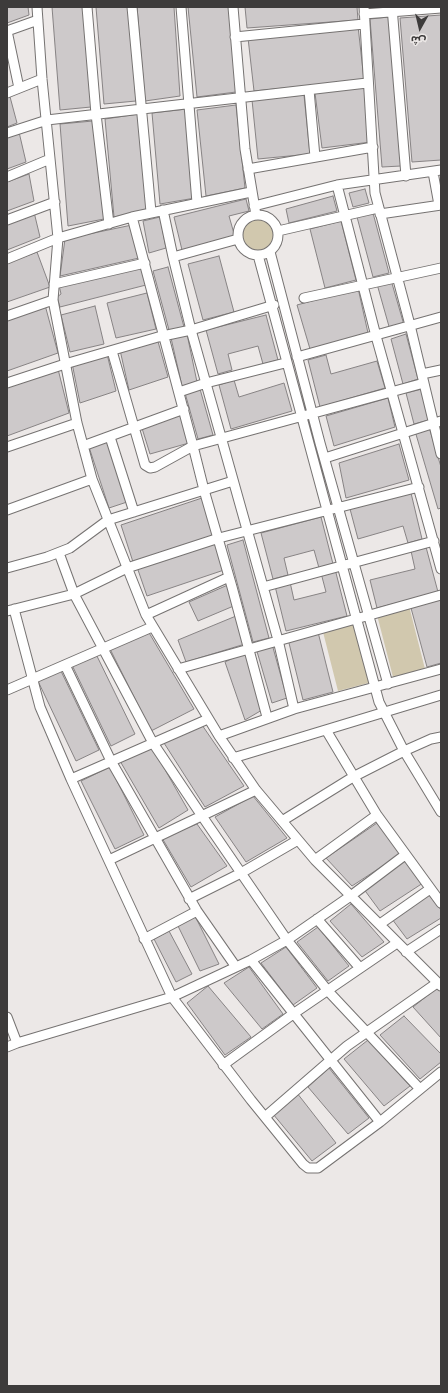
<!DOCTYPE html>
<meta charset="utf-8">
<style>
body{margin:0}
#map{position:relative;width:448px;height:1393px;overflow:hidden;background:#ece8e7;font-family:"Nunito Sans","Noto Sans Arabic",sans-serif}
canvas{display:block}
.frame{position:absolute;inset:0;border:8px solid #3d3b3b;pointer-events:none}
.north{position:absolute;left:400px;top:8px;width:40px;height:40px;-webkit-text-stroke:3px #ece8e7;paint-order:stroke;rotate:188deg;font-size:11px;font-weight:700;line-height:16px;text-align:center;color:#3d3b3b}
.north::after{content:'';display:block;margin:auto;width:14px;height:18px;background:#3d3b3b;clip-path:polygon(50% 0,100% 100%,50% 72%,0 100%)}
</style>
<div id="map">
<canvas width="448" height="1393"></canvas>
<div class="frame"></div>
<div class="north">ش</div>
</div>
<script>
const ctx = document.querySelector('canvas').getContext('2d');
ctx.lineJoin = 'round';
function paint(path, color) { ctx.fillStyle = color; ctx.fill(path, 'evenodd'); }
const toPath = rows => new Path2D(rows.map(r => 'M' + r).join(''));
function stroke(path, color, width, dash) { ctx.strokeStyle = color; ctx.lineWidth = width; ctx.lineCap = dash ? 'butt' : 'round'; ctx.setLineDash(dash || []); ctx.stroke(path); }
const green = toPath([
 '241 234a17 17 0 1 1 34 0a17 17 0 1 1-34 0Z',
 [409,606,425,669,393,677,377,615],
 [355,623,372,682,338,691,323,632]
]);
const building = toPath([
 [7,7,28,7,29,15,7,23,7,7],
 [52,7,85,7,91,107,60,110,52,7],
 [96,7,129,7,136,101,104,104,96,7],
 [137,7,174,7,180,96,145,101,137,7],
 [188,7,229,7,236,92,197,97,188,7],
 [245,7,357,7,358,20,247,28,245,7],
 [441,15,441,160,412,162,400,18,441,15],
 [389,17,401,166,382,167,370,19,389,17],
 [358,26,364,80,254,91,248,38,358,26],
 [364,87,371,142,322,148,315,93,364,87],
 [9,93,17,123,7,127,7,94,9,93],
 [304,95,310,154,258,159,252,100,304,95],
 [236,105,245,188,206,196,197,110,236,105],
 [187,109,195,198,160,204,152,113,187,109],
 [138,114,147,210,114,217,105,119,138,114],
 [93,121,104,219,68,226,60,124,93,121],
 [19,132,26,162,7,169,7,137,19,132],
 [29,174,34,201,7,211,7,182,29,174],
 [365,189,369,203,353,207,349,193,365,189],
 [333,196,337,211,289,223,286,209,333,196],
 [246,199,249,211,229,216,235,237,182,250,174,217,246,199],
 [34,212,40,237,7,250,7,222,34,212],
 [373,213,389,273,373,277,357,217,373,213],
 [160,217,166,248,149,253,143,221,160,217],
 [341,221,356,280,325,288,310,229,341,221],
 [132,225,139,258,60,276,65,239,132,225],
 [37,252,50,287,7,302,7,263,37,252],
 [219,256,234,312,203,320,188,264,219,256],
 [142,265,146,285,60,307,57,297,61,294,59,285,142,265],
 [168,267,184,327,169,330,153,271,168,267],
 [391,280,404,325,390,330,377,284,391,280],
 [358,288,368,333,310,349,297,305,358,288],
 [147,293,156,329,116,338,107,303,147,293],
 [45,305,58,353,7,371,7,318,45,305],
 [95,306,104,344,70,352,61,315,95,306],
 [266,315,278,360,263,364,258,346,228,354,232,370,218,374,206,330,266,315],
 [187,334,197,382,182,386,171,338,187,334],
 [406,334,418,379,403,384,391,339,406,334],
 [157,338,168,377,129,390,120,350,157,338],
 [107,354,116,391,80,403,72,363,107,354],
 [326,355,331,374,377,361,385,388,320,407,308,360,326,355],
 [58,369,69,413,7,436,7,387,58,369],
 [234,380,239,397,284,383,292,411,231,429,219,385,234,380],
 [200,389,213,435,198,439,185,393,200,389],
 [422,389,429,420,414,424,406,393,422,389],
 [388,398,395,427,334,446,326,416,388,398],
 [180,413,189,443,150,454,141,425,180,413],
 [429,427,441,467,441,508,438,509,415,431,429,427],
 [106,439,127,502,109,508,88,444,106,439],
 [399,444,409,480,346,498,339,463,399,444],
 [411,493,422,539,408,543,403,526,358,539,350,509,411,493],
 [202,498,215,535,133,562,121,525,202,498],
 [321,517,333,564,319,568,314,550,284,558,288,575,273,579,261,533,321,517],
 [214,540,224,570,147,596,137,567,214,540],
 [243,540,269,638,253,642,227,545,243,540],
 [426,547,438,592,377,608,370,580,415,569,411,551,426,547],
 [335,569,347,616,286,631,275,586,290,582,294,600,326,592,321,573,335,569],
 [230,584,236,605,198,621,189,602,230,584],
 [441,599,441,663,427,667,411,608,441,599],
 [236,616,245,644,186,662,178,640,236,616],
 [148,631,194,709,151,731,110,649,148,631],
 [318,632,333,692,303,700,288,639,318,632],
 [272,644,287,698,272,703,256,648,272,644],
 [95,652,135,734,111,746,71,663,95,652],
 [245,652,262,710,245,720,225,662,245,652],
 [60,669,99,750,76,761,37,679,60,669],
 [202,725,244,786,205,807,164,743,202,725],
 [151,745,188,810,159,828,120,761,151,745],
 [110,767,144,835,115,849,81,781,110,767],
 [253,796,287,838,246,862,215,817,253,796],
 [377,823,401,854,352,886,326,858,377,823],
 [197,824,227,866,191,887,162,838,197,824],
 [405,858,423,883,380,911,363,888,405,858],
 [429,895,441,910,441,918,407,939,392,919,429,895],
 [351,904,384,942,362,957,330,921,351,904],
 [195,916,219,964,200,971,178,926,195,916],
 [318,927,349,966,328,981,297,942,318,927],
 [169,931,192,974,176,982,154,939,169,931],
 [286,947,317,988,293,1005,261,963,286,947],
 [249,967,283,1014,262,1029,224,983,249,967],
 [208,986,251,1037,225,1055,187,1003,208,986],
 [437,988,441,992,441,1038,413,1007,437,988],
 [404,1016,441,1054,441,1062,420,1079,380,1035,404,1016],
 [368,1040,410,1086,384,1106,344,1059,368,1040],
 [329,1068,369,1118,348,1134,308,1087,329,1068],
 [297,1093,336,1143,312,1161,273,1114,297,1093]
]);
const street = toPath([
 [37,7,42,79,58,238,53,300,77,423,92,479,146,615,219,736,256,790,315,860,441,986],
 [87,7,96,114,109,224],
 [132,7,151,212],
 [181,7,197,203],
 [233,7,245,149,256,215],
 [364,7,375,193,410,325,441,454],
 [392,7,406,176],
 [364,14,441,8],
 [7,31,19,88],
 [7,31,38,20],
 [235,37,364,24],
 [309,90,315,157],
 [7,93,42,79],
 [7,133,47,120,367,83],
 [248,169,373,147],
 [433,172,439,205],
 [7,177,50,159],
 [337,185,376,336,441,569],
 [254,206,337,185,441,170],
 [163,210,173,257,191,330,278,640,294,709],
 [380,214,441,205],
 '238 235a20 20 0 1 1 40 0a20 20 0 1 1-40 0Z',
 [7,220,55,202],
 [278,231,378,208],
 [270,252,320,443,388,684],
 [258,255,379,702,404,751,441,812],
 [173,257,238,239],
 [7,259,58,238,132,217,251,192],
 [54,284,145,263],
 [304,298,441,268],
 [7,316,53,300],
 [112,351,145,465,150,468,155,467,193,446,132,217],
 [297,357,441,317],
 [422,374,441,370],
 [7,383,65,364,158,337,191,330,274,305],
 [179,392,206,383,285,363],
 [110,437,134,512],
 [83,446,184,409],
 [7,447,77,423],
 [325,458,441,421],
 [7,510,92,479],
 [59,553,74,594,153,743,202,816,287,940,328,991,420,1089],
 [7,568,47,557,70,548,108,520,233,481],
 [263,587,434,541],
 [14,609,40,707,71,779,172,997,251,1100,303,1164,308,1168,318,1168,380,1122,441,1072],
 [7,611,74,594,127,568,219,538,419,487],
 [146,615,229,577],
 [65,665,111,761,197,911,236,967],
 [178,669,441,595],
 [7,690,152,627],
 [267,717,232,587,204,490,193,446,424,383],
 [326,730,377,815,441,903],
 [219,736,294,709,441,669],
 [233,758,441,695],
 [71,779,208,719],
 [282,821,353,777,404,751,431,739,441,737],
 [109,860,256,790],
 [315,860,377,815],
 [189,899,241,873,298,840],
 [317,919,360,968],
 [380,924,430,889],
 [144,939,197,911],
 [406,952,441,929],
 [251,960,380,1122],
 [7,1017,17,1043,7,1047],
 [17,1043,172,997,251,960,287,940,352,895,405,855],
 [223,1065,293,1014,397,943],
 [265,1117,347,1046,437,983]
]);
paint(green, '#d1c8ae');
paint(building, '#cdc9ca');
stroke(building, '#878384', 1);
stroke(street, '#767372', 11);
stroke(street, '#fff', 9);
</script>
